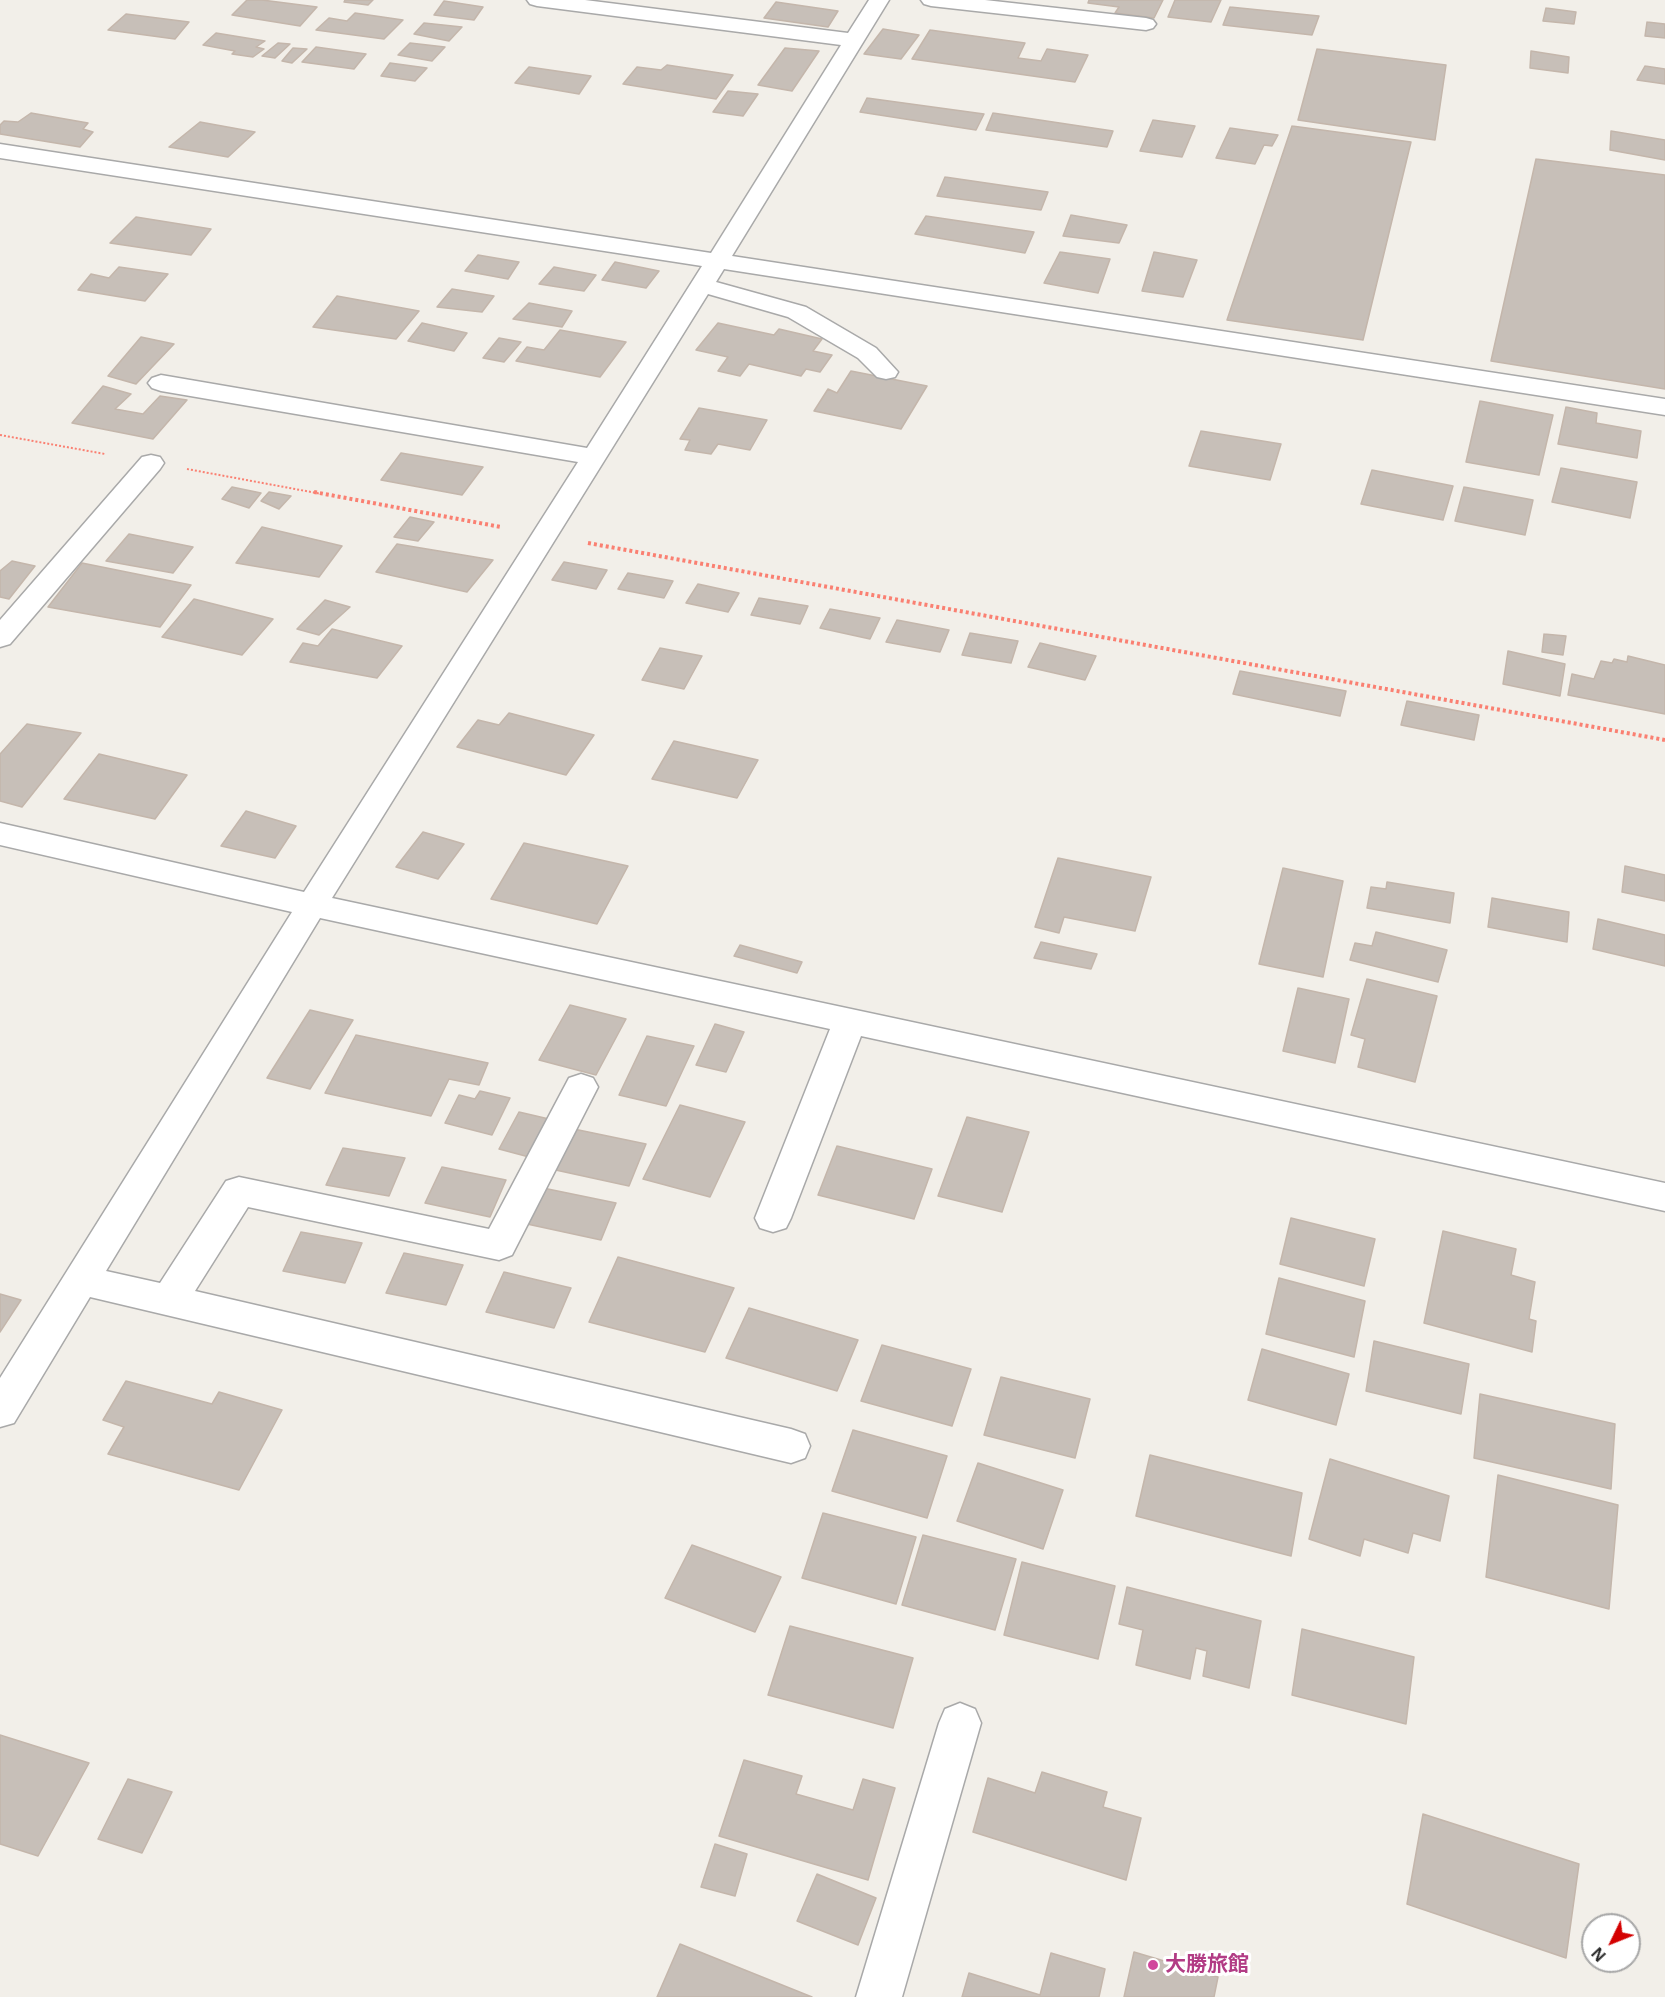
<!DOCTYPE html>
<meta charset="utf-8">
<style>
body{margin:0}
#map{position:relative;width:1665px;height:1997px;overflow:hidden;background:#f2efe9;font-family:Helvetica,sans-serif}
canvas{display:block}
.north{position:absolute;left:1581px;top:1913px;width:60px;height:60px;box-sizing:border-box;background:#fff;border:2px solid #a7a7a7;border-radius:50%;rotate:227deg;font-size:16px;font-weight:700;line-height:24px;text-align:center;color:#222}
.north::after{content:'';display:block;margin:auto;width:21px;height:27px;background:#d40000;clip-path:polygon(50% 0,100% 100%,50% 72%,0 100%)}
</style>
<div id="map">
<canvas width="1665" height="1997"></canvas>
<div class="north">N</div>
</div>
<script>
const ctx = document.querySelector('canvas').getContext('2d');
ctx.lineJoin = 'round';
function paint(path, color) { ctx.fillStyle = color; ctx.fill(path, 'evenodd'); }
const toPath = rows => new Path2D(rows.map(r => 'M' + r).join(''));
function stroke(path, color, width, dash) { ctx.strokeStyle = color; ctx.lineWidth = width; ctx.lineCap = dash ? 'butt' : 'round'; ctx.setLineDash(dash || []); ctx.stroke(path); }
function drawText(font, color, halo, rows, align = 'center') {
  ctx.font = font + ' Helvetica,"Noto Sans JP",sans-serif'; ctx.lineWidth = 6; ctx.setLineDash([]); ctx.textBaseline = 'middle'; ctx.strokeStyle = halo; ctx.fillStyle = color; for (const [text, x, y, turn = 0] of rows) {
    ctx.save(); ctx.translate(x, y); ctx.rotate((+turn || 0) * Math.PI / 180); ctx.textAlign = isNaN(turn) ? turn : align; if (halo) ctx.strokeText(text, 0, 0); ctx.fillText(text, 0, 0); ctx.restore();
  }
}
const building = toPath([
 [247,0,262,0,317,7,300,26,232,15,247,0],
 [345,0,373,0,368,5,344,2,345,0],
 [1089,0,1163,0,1154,18,1115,13,1119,7,1088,3,1089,0],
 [1175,0,1221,0,1211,22,1168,17,1175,0],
 [444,1,483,7,474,20,434,15,444,1],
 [776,2,838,11,828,27,764,18,776,2],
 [1230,7,1319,16,1312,35,1223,25,1230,7],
 [1546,8,1576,12,1574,24,1543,21,1546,8],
 [355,13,403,20,384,39,316,30,329,18,347,21,355,13],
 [126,14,189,22,175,39,108,30,126,14],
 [1647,22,1665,24,1665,38,1645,36,1647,22],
 [424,23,462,27,449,41,414,34,424,23],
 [883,29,919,35,901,59,864,54,883,29],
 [930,30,1025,43,1018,58,1041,61,1047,49,1088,55,1075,82,912,59,930,30],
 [216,33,265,41,256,47,264,49,253,57,232,54,235,51,203,45,216,33],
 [278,43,290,44,275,58,262,56,278,43],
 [410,43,445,47,432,61,398,55,410,43],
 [316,47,366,54,354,69,302,62,316,47],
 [293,48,307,49,292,63,282,61,293,48],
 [785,48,819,51,792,91,758,85,785,48],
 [1317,49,1446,65,1435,140,1298,120,1317,49],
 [1531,51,1569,57,1568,73,1530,68,1531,51],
 [390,63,427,68,415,81,381,76,390,63],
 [667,65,733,75,716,99,623,84,637,67,661,70,667,65],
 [1645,66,1665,69,1665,84,1637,80,1645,66],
 [529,67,591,76,579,94,515,83,529,67],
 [728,91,758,94,743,116,713,112,728,91],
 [867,98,984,114,976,130,860,112,867,98],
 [31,113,88,123,83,129,93,132,80,147,0,134,0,125,4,121,18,122,31,113],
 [993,113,1113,131,1107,147,986,130,993,113],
 [1153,120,1195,126,1182,157,1140,151,1153,120],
 [200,122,255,132,228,157,169,147,200,122],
 [1292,126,1411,142,1363,340,1227,320,1292,126],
 [1230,128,1278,135,1272,146,1264,145,1255,164,1216,158,1230,128],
 [1611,131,1665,140,1665,160,1610,150,1611,131],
 [1536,159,1665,175,1665,389,1491,361,1536,159],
 [945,177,1048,192,1041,210,937,196,945,177],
 [1071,215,1127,225,1119,243,1063,236,1071,215],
 [926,216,1034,232,1025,253,915,234,926,216],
 [136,217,211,229,191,255,110,243,136,217],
 [1060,252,1110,259,1098,293,1044,283,1060,252],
 [1154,252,1197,260,1183,297,1142,291,1154,252],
 [478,255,519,262,508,279,465,271,478,255],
 [615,262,659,271,646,288,602,280,615,262],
 [119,267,168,274,145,301,78,290,91,274,109,278,119,267],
 [554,267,596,275,584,291,539,284,554,267],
 [452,289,494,296,482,312,437,307,452,289],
 [337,296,419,311,396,339,313,327,337,296],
 [529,303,572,311,562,327,513,319,529,303],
 [422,323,467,333,454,351,408,341,422,323],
 [718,323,774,335,779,329,822,339,813,351,832,355,820,372,806,369,801,376,749,364,740,376,718,371,728,357,696,350,718,323],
 [560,330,626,342,600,377,516,361,527,347,544,350,560,330],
 [141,337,174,344,136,384,108,376,141,337],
 [499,338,521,342,504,362,483,358,499,338],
 [851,371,927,386,901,429,814,411,828,389,837,393,851,371],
 [103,386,131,394,115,409,143,414,160,396,187,400,153,439,72,423,103,386],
 [1480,401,1553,415,1539,475,1466,462,1480,401],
 [1566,407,1597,413,1596,423,1641,431,1637,458,1558,444,1566,407],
 [699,408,767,420,750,450,718,444,711,454,685,450,690,440,680,439,699,408],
 [1201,431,1281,444,1270,480,1189,466,1201,431],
 [401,453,483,467,462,495,381,480,401,453],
 [1561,468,1637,482,1630,518,1552,502,1561,468],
 [1372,470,1453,486,1443,520,1361,504,1372,470],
 [232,487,261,493,249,508,222,499,232,487],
 [1464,487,1533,500,1525,535,1455,521,1464,487],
 [269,492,291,496,279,509,261,501,269,492],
 [410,517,434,522,418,541,394,537,410,517],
 [262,527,342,546,319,577,236,563,262,527],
 [129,534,193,547,173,573,106,561,129,534],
 [397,544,493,560,467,592,376,572,397,544],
 [12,561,35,566,9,599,0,597,0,571,12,561],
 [564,562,607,570,596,589,552,580,564,562],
 [82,563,191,585,160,627,48,607,82,563],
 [628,573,673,581,664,598,618,589,628,573],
 [698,584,739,593,728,612,686,603,698,584],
 [759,598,808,606,800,624,751,615,759,598],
 [194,599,273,619,242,655,162,637,194,599],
 [325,600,350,607,319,635,297,629,325,600],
 [830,609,880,618,870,639,820,628,830,609],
 [897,620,949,630,940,652,886,642,897,620],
 [332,629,402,646,377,678,290,662,303,643,318,646,332,629],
 [970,633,1018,641,1011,663,962,655,970,633],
 [1544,634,1566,636,1563,655,1542,652,1544,634],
 [1040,643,1096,656,1085,680,1028,667,1040,643],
 [660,648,702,656,684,689,642,680,660,648],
 [1508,651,1565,664,1560,696,1503,684,1508,651],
 [1628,656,1665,665,1665,714,1568,695,1572,674,1594,679,1601,661,1612,663,1614,659,1627,662,1628,656],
 [1240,671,1346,691,1340,716,1233,694,1240,671],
 [1407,701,1479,715,1474,740,1401,725,1407,701],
 [509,713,594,735,566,775,457,747,478,720,499,725,509,713],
 [27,724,81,733,22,807,0,801,0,754,27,724],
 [674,741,758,760,737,798,652,779,674,741],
 [99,754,187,775,155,819,64,799,99,754],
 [246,811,296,826,275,858,221,846,246,811],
 [423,832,464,844,438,879,396,867,423,832],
 [524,843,628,866,597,924,491,899,524,843],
 [1058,858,1151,877,1135,931,1064,917,1059,933,1035,927,1058,858],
 [1625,866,1665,875,1665,901,1622,892,1625,866],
 [1283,868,1343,881,1323,977,1259,964,1283,868],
 [1387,882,1454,893,1450,923,1367,908,1371,887,1386,889,1387,882],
 [1492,898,1569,912,1567,942,1488,927,1492,898],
 [1598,919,1665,935,1665,966,1593,949,1598,919],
 [1376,932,1447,950,1438,982,1350,960,1355,943,1372,946,1376,932],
 [1041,942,1097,954,1091,969,1034,958,1041,942],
 [740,945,802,962,797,973,734,956,740,945],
 [1367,979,1437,996,1415,1082,1358,1067,1365,1039,1351,1035,1367,979],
 [1298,988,1349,999,1335,1063,1283,1051,1298,988],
 [570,1005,626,1019,596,1075,539,1060,570,1005],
 [310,1010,353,1020,310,1089,267,1078,310,1010],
 [715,1024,744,1032,726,1072,696,1065,715,1024],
 [356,1035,488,1063,479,1085,449,1079,431,1116,325,1093,356,1035],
 [647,1036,694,1046,666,1106,619,1095,647,1036],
 [480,1091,510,1098,492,1135,445,1123,459,1095,475,1099,480,1091],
 [680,1105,745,1122,710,1197,643,1179,680,1105],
 [519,1112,549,1119,529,1157,499,1149,519,1112],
 [967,1117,1029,1132,1002,1212,938,1196,967,1117],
 [569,1128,646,1144,629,1186,551,1169,569,1128],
 [837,1146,932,1169,914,1219,818,1195,837,1146],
 [343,1148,405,1158,389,1196,326,1185,343,1148],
 [442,1167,506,1180,490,1217,425,1203,442,1167],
 [543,1188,616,1203,601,1240,527,1224,543,1188],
 [1291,1218,1375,1239,1364,1286,1280,1264,1291,1218],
 [1443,1231,1516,1249,1511,1275,1535,1282,1529,1319,1536,1321,1532,1352,1424,1323,1443,1231],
 [301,1232,362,1243,345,1283,283,1271,301,1232],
 [404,1253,463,1265,446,1305,386,1293,404,1253],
 [618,1257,734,1288,705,1352,589,1322,618,1257],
 [504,1272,571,1288,554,1328,486,1312,504,1272],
 [1279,1278,1365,1301,1354,1357,1266,1334,1279,1278],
 [0,1294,21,1300,0,1332,0,1294],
 [749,1308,858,1340,837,1391,726,1358,749,1308],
 [1374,1341,1469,1364,1461,1414,1366,1391,1374,1341],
 [882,1345,971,1369,952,1426,861,1401,882,1345],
 [1262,1349,1349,1374,1336,1425,1248,1400,1262,1349],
 [1001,1377,1090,1399,1075,1458,984,1435,1001,1377],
 [126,1381,212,1404,219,1392,282,1410,239,1490,108,1454,124,1427,103,1420,126,1381],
 [1480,1394,1615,1424,1611,1489,1474,1458,1480,1394],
 [853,1430,947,1456,927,1518,832,1491,853,1430],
 [1150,1455,1302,1493,1291,1556,1136,1516,1150,1455],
 [1330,1459,1449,1496,1440,1541,1413,1533,1408,1553,1364,1539,1360,1556,1309,1539,1330,1459],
 [978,1463,1063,1490,1043,1549,957,1521,978,1463],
 [1498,1475,1618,1505,1609,1609,1486,1577,1498,1475],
 [823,1513,916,1537,896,1604,802,1578,823,1513],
 [923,1535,1016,1559,995,1630,902,1605,923,1535],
 [692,1545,781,1577,755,1632,665,1598,692,1545],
 [1022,1562,1115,1586,1098,1659,1004,1635,1022,1562],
 [1127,1587,1261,1621,1249,1688,1203,1676,1207,1651,1196,1648,1190,1679,1136,1665,1143,1630,1119,1624,1127,1587],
 [790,1626,913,1658,893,1728,768,1695,790,1626],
 [1302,1629,1414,1657,1406,1724,1292,1695,1302,1629],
 [0,1735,89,1763,38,1856,0,1844,0,1735],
 [744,1760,802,1776,796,1794,853,1810,863,1779,895,1788,868,1880,719,1836,744,1760],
 [1042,1772,1107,1792,1103,1807,1141,1818,1126,1880,973,1832,988,1778,1035,1793,1042,1772],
 [128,1779,172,1792,142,1853,98,1839,128,1779],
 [1423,1814,1579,1864,1566,1958,1407,1904,1423,1814],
 [715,1844,747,1854,735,1896,701,1887,715,1844],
 [817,1874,876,1898,858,1945,797,1921,817,1874],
 [680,1944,812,1997,657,1997,680,1944],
 [1134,1952,1218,1977,1214,1997,1124,1997,1134,1952],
 [1051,1953,1105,1969,1099,1997,962,1997,969,1973,1040,1995,1051,1953]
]);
const pathFar1 = toPath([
 [0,435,105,454],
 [187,469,322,494]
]);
const path = toPath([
 [314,492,501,527],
 [588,543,1665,740]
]);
const minor = toPath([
 [527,0,585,0,848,33,869,0,889,0,732,256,1665,399,1665,415,724,269,716,282,806,307,876,348,898,372,895,377,886,379,877,377,858,358,788,317,708,294,332,898,1665,1183,1665,1211,861,1036,791,1218,786,1228,773,1232,760,1228,755,1218,830,1029,320,918,106,1271,160,1283,226,1181,239,1177,489,1229,569,1078,581,1074,593,1078,598,1087,512,1255,499,1260,248,1207,195,1291,791,1429,805,1434,810,1446,805,1458,791,1463,90,1297,14,1423,0,1427,0,1378,292,912,0,845,0,823,304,892,578,462,161,391,152,388,148,383,152,378,161,375,587,448,702,266,0,158,0,144,711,253,841,45,537,6,530,4,527,0],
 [921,0,985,0,1146,18,1153,20,1156,24,1153,28,1146,30,931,6,924,4,921,0],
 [151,455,160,457,164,463,160,469,10,644,0,647,0,620,142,457,151,455],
 [960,1703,975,1709,981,1723,902,1997,856,1997,939,1723,945,1709,960,1703]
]);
const markers = [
 [1153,1965,6,"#d1479c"]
];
const nearHotelnames = [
 ["大勝旅館",1165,1965]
];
paint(building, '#c7bfb8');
stroke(building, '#c4b6ab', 1.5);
stroke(minor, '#a9a9a9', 3);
stroke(pathFar1, '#fa8072', 2, [2, 2]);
stroke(path, '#fa8072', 4, [3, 3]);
paint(minor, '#fff');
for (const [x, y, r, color] of markers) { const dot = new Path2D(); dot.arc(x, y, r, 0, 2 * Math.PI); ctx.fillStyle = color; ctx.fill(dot); stroke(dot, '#fff', 2); }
drawText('bold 21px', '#b23c85', '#fff', nearHotelnames, 'left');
</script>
